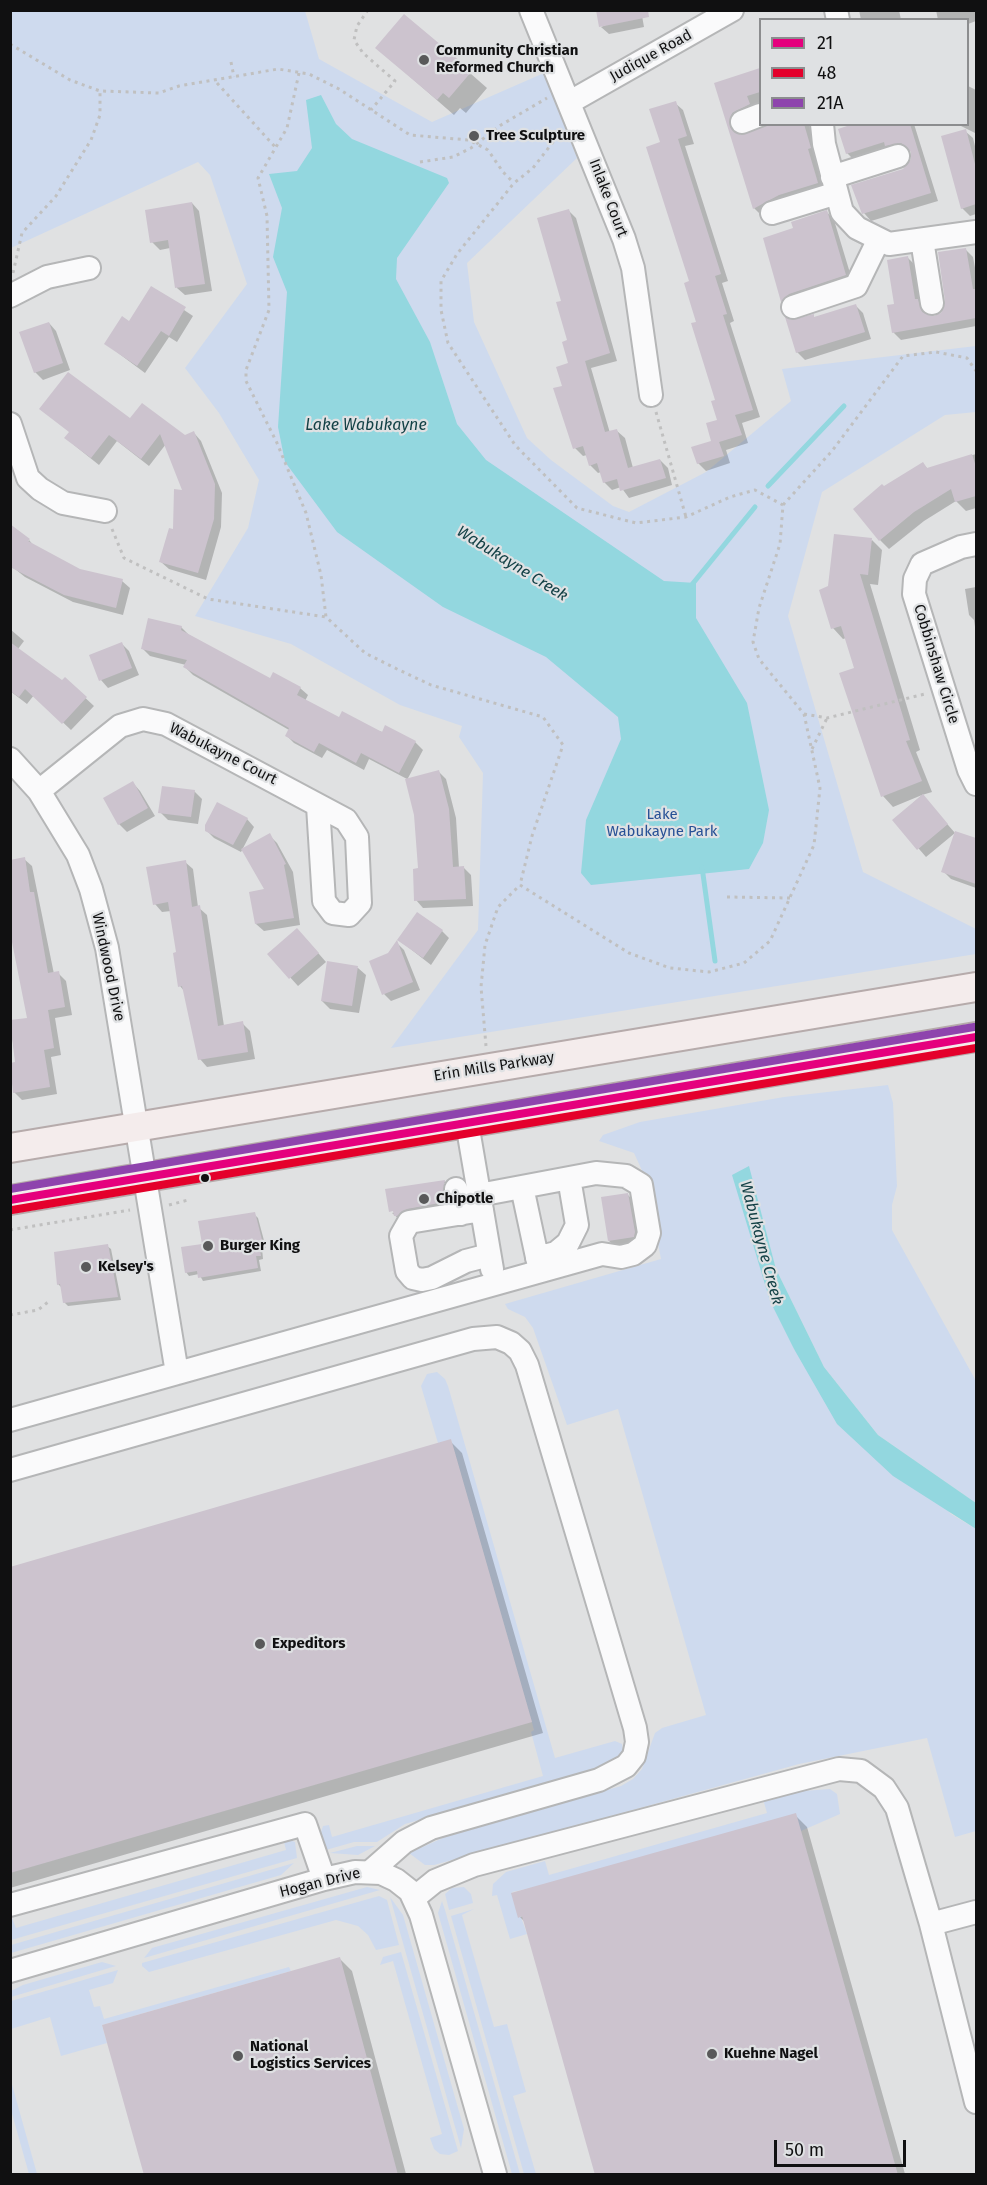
<!DOCTYPE html>
<style>
body{margin:0}
#map{position:relative;width:987px;height:2185px;overflow:hidden;background:#e0e1e2;font-family:"Fira Sans",sans-serif}
canvas{display:block}
.frame{position:absolute;inset:0;border:12px solid #101011;pointer-events:none}
.legend{position:absolute;left:759px;top:18px;width:210px;height:108px;box-sizing:border-box;background:#dfe1e3;border:2px solid #8c8d8f;margin:0;padding:8px 10px;list-style:none;font-size:18px;color:#101011}
.legend li{display:flex;align-items:center;gap:12px;height:30px}
.legend b{width:30px;border:2px solid #8c8d8f}
.scale{position:absolute;left:774px;top:2140px;width:132px;height:27px;box-sizing:border-box;border:3px solid #101011;border-top:0;padding-left:8px;font-size:18px;line-height:21px;white-space:nowrap;color:#101011;-webkit-text-stroke:4px #dfe1e3;paint-order:stroke}
</style>
<div id="map">
<canvas width="987" height="2185"></canvas>
<div class="frame"></div>
<ul class="legend">
<li><b style="height:8px;background:#e5007d"></b>21</li>
<li><b style="height:8px;background:#e4002b"></b>48</li>
<li><b style="height:8px;background:#8e44ad"></b>21A</li>
</ul>
<div class="scale">50 m</div>
</div>
<script>
const ctx = document.querySelector('canvas').getContext('2d');
ctx.lineJoin = 'round';
function paint(path, color) { ctx.fillStyle = color; ctx.fill(path, 'evenodd'); }
const toPath = rows => new Path2D(rows.map(r => 'M' + r).join(''));
function stroke(path, color, width, dash) { ctx.strokeStyle = color; ctx.lineWidth = width; ctx.lineCap = dash ? 'butt' : 'round'; ctx.setLineDash(dash || []); ctx.stroke(path); }
function drawText(font, color, halo, rows, align = 'center') {
  ctx.font = font + ' "Fira Sans",sans-serif'; ctx.lineWidth = 4.5; ctx.setLineDash([]); ctx.textBaseline = 'middle'; ctx.strokeStyle = halo; ctx.fillStyle = color; for (const [text, x, y, turn = 0] of rows) {
    ctx.save(); ctx.translate(x, y); ctx.rotate((+turn || 0) * Math.PI / 180); ctx.textAlign = isNaN(turn) ? turn : align; if (halo) ctx.strokeText(text, 0, 0); ctx.fillText(text, 0, 0); ctx.restore();
  }
}
const green = toPath([
 [10,11,305,11,319,59,432,122,544,73,577,158,467,263,474,322,527,438,551,460,613,506,629,512,706,472,791,401,782,369,976,346,976,412,945,415,822,492,788,616,863,872,976,929,976,954,391,1048,478,930,483,773,459,737,462,726,400,705,291,644,195,616,248,528,259,480,219,413,185,368,247,284,210,175,198,162,11,248],
 [888,1085,893,1103,897,1186,892,1205,892,1230,976,1381,976,1503,878,1435,824,1367,776,1269,749,1167,794,1349,951,1514,976,1529,976,1831,955,1837,927,1738,799,1764,434,1865,425,1865,409,1853,445,1837,621,1786,633,1779,642,1769,655,1733,662,1728,706,1715,618,1409,567,1425,533,1328,525,1317,508,1309,505,1304,661,1259,645,1177,634,1153,599,1141,603,1135,640,1122,784,1097],
 [437,1372,445,1379,448,1386,555,1758,615,1741,622,1744,623,1752,606,1766,405,1824,377,1842,354,1842,326,1850,320,1835,323,1826,329,1825,332,1837,543,1776,531,1732,534,1730,451,1440,438,1443,421,1386,427,1374],
 [830,1789,837,1794,840,1814,801,1831,512,1892,527,1934,510,1939,497,1895,492,1896,493,1884,506,1872,545,1861,549,1875,767,1813,763,1799,790,1792],
 [283,1838,295,1842,297,1858,11,1940,11,1916,16,1928,286,1850],
 [357,1846,375,1846,358,1855,330,1853],
 [294,1863,281,1875,11,1953,11,1945],
 [367,1887,380,1890,144,1958,152,1948],
 [464,1887,471,1894,473,1903,449,1910,445,1894,452,1888],
 [379,1896,387,1900,399,1945,376,1950,368,1935,358,1926,336,1920,149,1972,142,1966,142,1963],
 [390,1897,403,1915,464,2129,461,2148],
 [442,1901,445,1910,520,2174,512,2174,438,1913],
 [474,1909,462,1915,494,2027,507,2024,526,2092,513,2096,536,2174,524,2174,451,1916],
 [401,1952,458,2151,449,2155,440,2154,434,2149,430,2138,442,2134,393,1961,380,1965,383,1957],
 [102,1962,116,1966,11,1997,11,1991,23,1985],
 [289,1967,291,1971,102,2025,107,2043,61,2056,50,2017,11,2029,11,2001,118,1970,113,1983,89,1990,94,2007,100,2006,104,2019],
 [10,2081,11,2081,37,2174,29,2174,11,2110]
]);
const water = toPath([
 [321,95,336,124,352,139,447,178,449,183,397,258,396,279,430,342,457,424,486,460,664,581,696,583,696,618,747,703,769,810,763,843,749,869,591,885,581,873,586,820,621,739,618,717,546,657,443,607,337,532,285,462,278,427,287,292,273,257,282,208,269,174,297,171,312,148,306,100],
 [749,1166,776,1269,824,1367,878,1435,976,1503,976,1529,893,1476,837,1424,794,1349,770,1301,732,1175]
]);
const shadow = toPath([
 [641,10,644,27,609,34,601,27],
 [859,10,899,10,901,20,861,20],
 [936,10,976,10,976,21,968,24,968,20,938,20],
 [405,16,487,88,466,113,460,108,454,115,377,48],
 [760,69,760,103,755,105,757,113,736,130,739,136,776,124,809,124,826,191,763,217,754,208,716,84],
 [968,86,976,90,975,133,957,124,968,124],
 [675,103,683,110,694,144,685,146,728,281,722,283,734,321,730,323,760,417,742,423,748,443,726,450,730,463,706,471,698,463,713,442,719,421,717,401,662,143],
 [858,124,914,124,938,201,871,221,864,213,912,160,912,152,911,150,855,161,847,153],
 [965,131,973,138,976,150,976,214,970,216,962,208],
 [192,203,199,211,212,291,185,295,177,288,170,248,160,250,152,242],
 [569,211,576,218,617,361,591,368,610,433,617,431,625,438,633,468,660,460,668,468,672,485,629,498,621,487,612,490,604,482,601,472,598,473,590,465,587,455,583,456,575,448,564,387,570,364,563,302],
 [827,212,834,220,853,283,790,308,782,301,765,239,795,229],
 [965,249,973,257,976,273,976,326,901,340,893,332,896,305,908,258,915,265,927,316,934,318,942,314],
 [151,288,193,316,177,342,169,337,145,373,106,344,130,323],
 [856,306,863,313,871,339,805,360,797,352,791,322,813,316,815,318],
 [49,323,56,331,70,370,43,380,35,372],
 [131,420,184,437,194,433,201,441,222,493,221,527,206,580,169,569,161,562,175,531,185,491,166,444,149,466,117,441,99,465,74,445],
 [976,454,976,508,966,511,956,501,924,521,889,549,880,540,884,488,923,464,928,469],
 [29,540,35,547,80,570,122,581,130,588,123,615,73,602,25,577,10,565],
 [872,540,882,550,878,585,870,584,920,750,916,752,932,792,922,795,955,833,926,857,894,820,922,795,893,807,883,796,856,669,846,638,843,639,833,628,829,588],
 [976,587,976,634,974,620,969,615,965,589],
 [181,627,189,635,270,680,300,688,308,695,305,701,340,719,415,742,423,750,407,780,439,772,446,779,456,818,459,868,464,868,471,875,473,906,423,908,416,900,420,870,416,815,407,779,369,759,364,770,327,750,322,758,294,743,287,736,289,730,193,675,185,667,186,665,150,656,143,649],
 [10,629,24,641,18,649,62,682,65,679,94,706,71,730,34,695,27,704,10,691],
 [122,644,129,651,139,675,108,688,101,680],
 [133,783,140,791,155,816,127,832,119,824],
 [194,791,202,799,198,824,168,820,160,812],
 [247,819,254,827,241,852,214,838,206,830],
 [956,833,976,840,976,888,951,879,943,871],
 [269,835,277,843,293,872,300,925,264,931,256,924,266,890],
 [24,859,32,866,54,974,58,973,66,981,72,1015,55,1018,61,1055,51,1057,57,1094,22,1100,14,1092,10,1069,10,1065,16,1064,10,1022,28,1019,14,941,10,941,10,861],
 [185,862,193,869,198,907,207,915,224,1026,242,1023,250,1031,255,1059,207,1067,200,1059,185,992,180,986,178,953,171,911,162,912,155,904],
 [442,931,449,938,431,965,399,940],
 [305,938,326,962,298,986,269,954],
 [397,943,404,950,420,990,391,1001,384,994,389,955],
 [328,963,358,968,366,975,359,1013,330,1009,322,1001],
 [444,1181,448,1184,447,1206,411,1212,399,1219,392,1213,401,1211,401,1208,390,1211,387,1190],
 [443,1183,446,1183,443,1199,440,1198],
 [628,1195,640,1207,646,1245,621,1252,609,1241],
 [254,1214,258,1218,266,1248,262,1248,263,1259,259,1260,261,1271,203,1281,199,1274,189,1276,186,1272,204,1245],
 [107,1246,111,1249,121,1300,68,1306,64,1302,62,1288,58,1284],
 [450,1441,462,1453,543,1733,10,1888,10,1569],
 [795,1815,807,1827,905,2174,596,2174,525,1922,520,1917],
 [340,1959,352,1971,406,2174,146,2174]
]);
const stream = toPath([
 [768,486,844,406],
 [690,587,755,507],
 [702,867,715,961]
]);
const building = toPath([
 [596,10,648,10,649,17,599,27],
 [404,14,472,71,449,98,443,93,437,100,375,48],
 [760,68,760,92,747,96,750,104,732,113,730,127,741,135,769,124,804,124,811,148,808,149,818,183,779,195,753,209,714,83],
 [676,101,687,136,678,139,721,274,715,276,727,314,723,315,753,410,735,415,742,435,719,442,724,456,697,464,691,447,711,441,706,423,717,420,711,401,715,400,691,323,696,322,684,283,689,281,646,147,660,142,649,109],
 [853,124,910,124,931,193,862,214,851,185,903,169,911,159,911,152,901,143,885,146,884,142,846,154,838,129],
 [966,129,976,168,976,204,961,209,941,136],
 [192,202,205,284,175,288,168,240,150,243,145,210],
 [569,209,610,353,585,361,605,432,617,429,628,468,660,459,666,478,620,491,617,479,603,483,597,463,589,466,583,446,573,449,553,388,562,386,556,367,568,363,562,342,567,340,556,302,561,301,537,218],
 [827,210,846,275,789,294,781,302,763,238,793,228,791,222],
 [966,248,973,289,975,289,976,296,976,318,892,333,887,305,894,304,887,260,908,256,915,299,918,299,922,312,934,316,941,313,945,301,938,252],
 [151,286,186,307,169,336,161,331,137,366,104,344,122,316,129,321],
 [856,304,865,332,796,353,785,317,791,320,814,314,814,317],
 [49,322,63,363,34,373,19,332],
 [68,372,130,418,142,403,185,435,194,431,215,484,214,519,198,573,159,562,169,528,173,529,174,489,182,490,160,434,141,459,109,435,91,458,64,438,69,432,39,409],
 [972,454,976,467,976,496,955,502,951,489,914,512,879,541,853,509,882,484,884,486,923,462,927,468],
 [10,524,30,539,28,541,80,569,123,579,116,608,64,595,10,567],
 [834,534,872,538,868,575,860,574,910,740,906,741,922,781,881,797,839,673,854,668,841,626,831,629,819,590,828,586],
 [148,618,182,626,181,630,270,678,273,672,301,687,297,695,339,717,342,711,382,732,385,725,416,741,399,773,361,753,356,763,319,743,314,752,285,736,289,728,183,667,187,660,141,649],
 [10,642,62,680,65,677,87,697,62,724,25,689,19,697,10,691],
 [122,642,132,668,99,681,89,655],
 [439,770,449,809,453,867,464,866,466,899,414,901,413,869,418,868,414,815,405,779],
 [133,781,148,808,118,825,103,798],
 [162,786,195,790,191,817,158,813],
 [923,794,948,824,917,850,892,820],
 [217,802,248,818,233,845,205,831,205,825],
 [955,831,976,838,976,884,941,872],
 [270,833,286,864,284,865,294,918,255,924,249,892,264,889,241,849],
 [25,857,30,892,34,892,48,973,59,971,65,1007,48,1010,54,1048,44,1050,50,1087,13,1093,10,1063,15,1062,10,1020,27,1018,10,932,10,860],
 [186,860,192,907,200,905,218,1026,243,1021,248,1052,198,1060,182,986,178,987,173,953,176,952,168,902,153,905,146,867],
 [417,912,443,930,423,958,397,940],
 [297,928,319,953,289,979,267,954],
 [397,940,413,982,382,995,369,961,388,953],
 [327,961,358,966,352,1006,321,1001],
 [445,1180,443,1191,445,1202,407,1209,397,1216,394,1216,393,1211,389,1212,385,1189],
 [628,1193,635,1232,634,1237,608,1241,601,1197],
 [255,1212,263,1244,259,1245,261,1256,256,1256,258,1268,198,1278,197,1271,185,1273,181,1247,202,1244,198,1221],
 [108,1244,118,1297,63,1303,60,1284,57,1285,54,1252],
 [451,1439,532,1722,10,1873,10,1567],
 [796,1813,898,2175,595,2175,522,1916,518,1918,511,1893],
 [340,1957,398,2175,144,2175,102,2025]
]);
const path = toPath([
 [368,10,357,26,354,40,363,53,395,81,371,110],
 [10,44,70,80,100,91,159,93,179,86,278,69,309,74,339,89,410,135,469,140,488,150,503,172,514,183],
 [231,62,234,77],
 [299,73,287,128,258,178,267,216,269,310,246,370,246,381,277,443,306,513,321,575,326,617,365,653,397,669,431,685,543,717,563,745,532,836,520,885],
 [217,83,276,148],
 [420,162,453,157,471,148,501,125,547,98],
 [13,273,22,233,56,196,91,140,100,115,100,91],
 [656,412,686,517],
 [783,505,832,451,903,356,936,352,967,358,976,371],
 [112,529,124,558,208,599,326,617],
 [804,714,827,718,925,694],
 [812,749,827,718],
 [520,885,629,953,670,968,709,972,744,963,770,941,814,845,820,788,804,714,759,659,753,642,759,608,780,544,783,505,755,490,730,497,686,517,636,523,577,508,515,445,448,343,441,310,441,281,457,254,514,183,533,168,560,133],
 [727,897,790,898],
 [486,1046,481,987,485,945,498,907,520,885],
 [169,1205,188,1200],
 [10,1230,130,1210],
 [10,1315,38,1310,48,1302]
]);
const minor = toPath([
 [531,10,624,239,633,268,651,395],
 [836,10,838,20],
 [570,102,732,10],
 [742,122,760,115],
 [822,124,824,144,842,212,857,228,889,244,976,232],
 [832,177,898,156],
 [772,213,837,193],
 [922,240,932,303],
 [10,296,47,277,89,268],
 [793,307,856,286,878,241],
 [10,424,28,478,40,489,63,503,105,511],
 [976,544,961,547,922,564,915,579,914,594,969,770,976,784],
 [10,759,39,791,78,855,91,889,107,948,177,1373],
 [39,791,120,726,143,719,166,724,346,820,357,837,360,903,349,915,333,913,324,901,318,806],
 [467,1123,492,1269],
 [522,1187,540,1271],
 [456,1189,461,1214],
 [482,1210,409,1222,401,1236,407,1271,413,1278,422,1280,432,1278,466,1261,489,1255],
 [537,1258,556,1253,568,1243,577,1225,569,1178],
 [10,1420,602,1254,621,1257,633,1254,645,1245,649,1233,641,1185,626,1176,596,1173,479,1195],
 [10,1470,473,1339,497,1337,511,1343,520,1351,527,1365,635,1728,637,1742,634,1756,626,1766,599,1780,431,1828,404,1842,371,1871],
 [414,1898,435,1881,474,1865,839,1769,861,1771,884,1788,897,1808,931,1924,976,2102],
 [10,1905,305,1824,324,1879],
 [931,1924,976,1912],
 [10,1971,324,1879,355,1872,381,1873,396,1880,410,1891,421,1915,495,2174]
]);
const major = toPath([
 [10,1148,976,987],
 [10,1200,976,1037]
]);
const bus1 = toPath([
 [10,1200,976,1037]
]);
const bus2 = toPath([
 [12,1210,976,1048]
]);
const bus3 = toPath([
 [10,1189,974,1027]
]);
const markers = [
 [424,60,6,"#59595a"],
 [474,136,6,"#59595a"],
 [205,1178,5,"#101011"],
 [424,1199,6,"#59595a"],
 [208,1246,6,"#59595a"],
 [86,1267,6,"#59595a"],
 [260,1644,6,"#59595a"],
 [712,2054,6,"#59595a"],
 [238,2056,6,"#59595a"]
];
const poiNames = [
 ["Community Christian",436,51],
 ["Reformed Church",436,68],
 ["Tree Sculpture",486,136],
 ["Chipotle",436,1199],
 ["Burger King",220,1246],
 ["Kelsey's",98,1267],
 ["Expeditors",272,1644],
 ["National",250,2047],
 ["Logistics Services",250,2064],
 ["Kuehne Nagel",724,2054]
];
const streetNames = [
 ["Judique Road",651,56,-29],
 ["Inlake Court",608,198,69],
 ["Cobbinshaw Circle",936,664,73],
 ["Wabukayne Court",223,754,27],
 ["Windwood Drive",108,967,78],
 ["Erin Mills Parkway",494,1067,-9],
 ["Hogan Drive",320,1883,-14]
];
const parkNames = [
 ["Lake",662,815],
 ["Wabukayne Park",662,832]
];
const waterNames = [
 ["Lake Wabukayne",366,426],
 ["Wabukayne Creek",512,564,32],
 ["Wabukayne Creek",761,1243,75]
];
paint(green, '#cedaee');
paint(water, '#93d7df');
paint(shadow, '#0003');
stroke(stream, '#93d7df', 5);
paint(building, '#ccc3ce');
stroke(minor, '#b5b6b7', 26);
stroke(major, '#b6abab', 32);
stroke(path, '#c0c0c0', 3, [3, 4.5]);
stroke(minor, '#fafafb', 22);
stroke(major, '#f4ecec', 28);
stroke(bus1, '#e5007d', 8);
stroke(bus2, '#e4002b', 8);
stroke(bus3, '#8e44ad', 8);
for (const [x, y, r, color] of markers) { const dot = new Path2D(); dot.arc(x, y, r, 0, 2 * Math.PI); ctx.fillStyle = color; ctx.fill(dot); stroke(dot, '#dfe1e3', 2); }
drawText('bold 15px', '#101011', '#dfe1e3', poiNames, 'left');
drawText('15px', '#101011', '#dfe1e3', streetNames);
drawText('15px', '#285196', '#dfe1e3', parkNames);
drawText('italic 16px', '#134146', '#dfe1e3', waterNames);
</script>
